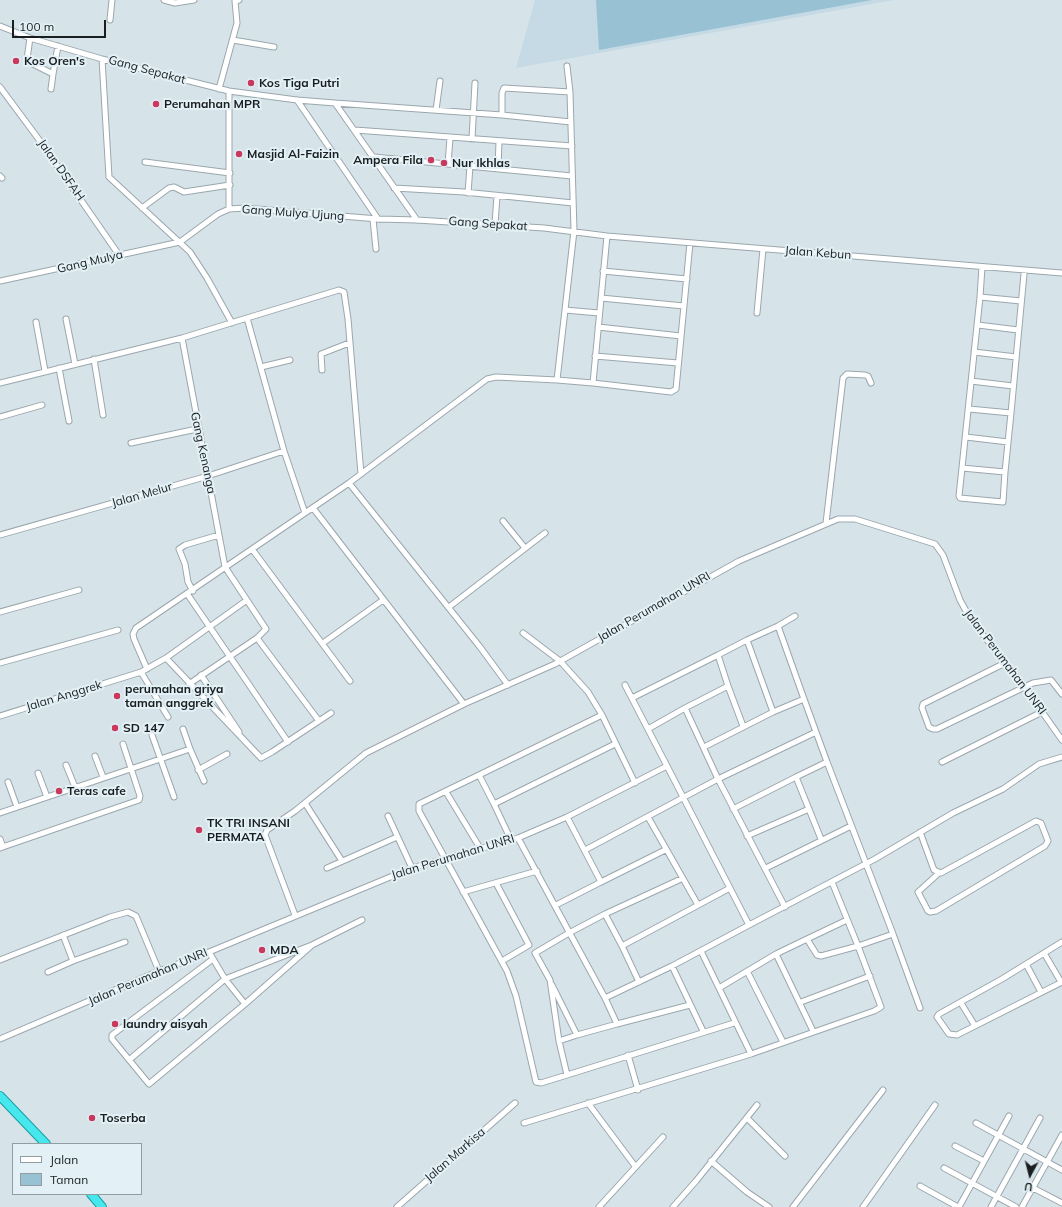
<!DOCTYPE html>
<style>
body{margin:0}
#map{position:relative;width:1062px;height:1207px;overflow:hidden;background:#d6e4ea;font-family:Mulish,sans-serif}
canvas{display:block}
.legend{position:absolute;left:12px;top:1143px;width:130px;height:52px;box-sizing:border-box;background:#e3f1f7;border:1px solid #929da1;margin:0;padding:5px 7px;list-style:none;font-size:12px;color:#191e20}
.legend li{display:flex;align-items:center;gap:8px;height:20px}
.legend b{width:20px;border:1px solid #929da1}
.north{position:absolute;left:1010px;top:1155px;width:40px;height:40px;-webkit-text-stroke:3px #e3f1f7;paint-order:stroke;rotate:187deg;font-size:11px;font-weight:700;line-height:16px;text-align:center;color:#191e20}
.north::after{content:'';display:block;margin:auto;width:14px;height:18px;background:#191e20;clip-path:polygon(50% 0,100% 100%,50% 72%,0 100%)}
.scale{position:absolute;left:12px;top:20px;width:94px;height:18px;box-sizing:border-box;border:2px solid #191e20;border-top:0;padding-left:5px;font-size:12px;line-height:14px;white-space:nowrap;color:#191e20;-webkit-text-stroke:3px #e3f1f7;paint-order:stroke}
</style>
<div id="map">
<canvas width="1062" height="1207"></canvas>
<ul class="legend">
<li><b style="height:5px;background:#fff"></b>Jalan</li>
<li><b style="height:11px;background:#98c1d4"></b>Taman</li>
</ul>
<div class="north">U</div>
<div class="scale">100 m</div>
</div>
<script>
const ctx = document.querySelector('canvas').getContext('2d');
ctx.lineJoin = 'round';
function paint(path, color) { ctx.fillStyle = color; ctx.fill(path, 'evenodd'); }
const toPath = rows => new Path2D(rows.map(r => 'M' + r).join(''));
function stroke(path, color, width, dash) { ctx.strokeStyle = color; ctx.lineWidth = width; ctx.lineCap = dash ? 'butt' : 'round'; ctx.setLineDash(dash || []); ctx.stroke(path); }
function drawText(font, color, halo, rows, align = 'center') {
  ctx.font = font + ' Mulish,sans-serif'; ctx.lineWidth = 4; ctx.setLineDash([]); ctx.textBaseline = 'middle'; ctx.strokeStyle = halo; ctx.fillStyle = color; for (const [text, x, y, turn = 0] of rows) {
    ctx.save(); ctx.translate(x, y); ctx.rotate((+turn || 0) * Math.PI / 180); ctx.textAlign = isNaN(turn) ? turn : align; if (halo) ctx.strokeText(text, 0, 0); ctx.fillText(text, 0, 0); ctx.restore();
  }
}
const built = toPath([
 [535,0,894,0,516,68]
]);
const green = toPath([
 [596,0,872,0,599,50]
]);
const minor = toPath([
 [164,0,175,3,194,0],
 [110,20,112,0],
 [0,26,30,38,102,59,229,91,297,100,335,103,417,220],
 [30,38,27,59,33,64,53,74,51,89],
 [233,40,274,47],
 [102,59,109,177,190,252,207,278,232,323],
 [567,66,570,92,574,231,557,380,593,383],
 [53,74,58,46],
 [0,87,40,141,119,255],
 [219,89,237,23,235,1,239,0],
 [229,91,229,209],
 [297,100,378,219],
 [335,103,502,115,571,122],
 [436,110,440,81],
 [502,115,502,93,504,88,570,92],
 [355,130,572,146],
 [472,139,475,83],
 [374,157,572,176],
 [145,162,230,173],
 [448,164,450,138],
 [498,169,499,141],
 [0,176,2,178],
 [394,188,464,192,573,203],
 [468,193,470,166],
 [142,208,169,188,174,187,184,192,230,185],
 [373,219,376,249],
 [495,224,497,196],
 [607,236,593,383,671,392,676,389,690,243],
 [603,271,687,279],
 [0,281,180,242,218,214,229,209,245,208,378,219,417,220,544,228,607,236,1062,273],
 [980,297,982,267],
 [601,298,684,306],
 [1021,301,980,297,959,496,960,498,1003,502,1005,472,1011,413,1024,274,1024,270],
 [565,310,599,313],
 [757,313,763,249],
 [66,319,75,364],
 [36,322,45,371],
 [978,325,1018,330],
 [598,327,681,336],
 [974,352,1016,357],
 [595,356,678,363],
 [94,359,103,415],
 [261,367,290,360],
 [59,368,69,421],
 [322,370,321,354,349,343],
 [971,381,1013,386],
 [0,383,182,338],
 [969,409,1011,413],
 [0,417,42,405],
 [966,437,1008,442],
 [131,443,197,429],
 [962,468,1005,472],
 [349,483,480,647,508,685],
 [313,508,464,704],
 [305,513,284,451,247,318,339,290,344,292,348,319,361,474],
 [503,521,525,548],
 [826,523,843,378,847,374,865,375,868,376,871,383],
 [0,535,208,476,284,451],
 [252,549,350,681],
 [193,591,188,582,185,564,179,549,185,545,219,535],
 [188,595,288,742],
 [449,607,545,533],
 [0,612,79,590],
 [795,616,778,626,804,699],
 [523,633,560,661,588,692,602,715,635,783],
 [257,638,319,721],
 [323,643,383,600],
 [166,658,261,758,272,752,331,713],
 [0,663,118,630],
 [1005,663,923,704,922,708,929,727,933,729,937,729,1033,683,1051,680,1062,694],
 [147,669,134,639,133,634,136,628,349,483,487,379,496,377,557,380],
 [141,672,168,717],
 [201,675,239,732],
 [189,684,257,638,266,629,225,567,182,338,247,318],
 [625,685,667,766],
 [728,686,718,655,747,640],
 [632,698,718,655],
 [685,708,728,686,743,726],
 [773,712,747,640,778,626],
 [0,716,141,672,166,658,247,600],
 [183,729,190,749],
 [648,729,685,708,718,779,816,732,827,762],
 [152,735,174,797],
 [704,747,773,712,804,699,816,732],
 [95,756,103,777],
 [942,762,1042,712],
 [66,765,75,787],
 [198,770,227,754],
 [38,773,47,797],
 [479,775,419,804,419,811,507,971,516,996,536,1082,541,1083,567,1075],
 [8,782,17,807],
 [446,792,480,848],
 [305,803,342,861],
 [494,804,479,775,602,715],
 [733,809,796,777],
 [0,813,190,749,204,781],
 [388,816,412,868],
 [567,817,601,882,665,850],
 [648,817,698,905],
 [920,832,934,870,941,873,1036,821,1041,823,1048,841,1045,846,936,911,930,912,928,911,918,892,939,873],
 [747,836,809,809],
 [518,838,605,998,672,966,749,925],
 [0,839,3,847],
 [821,839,796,777,827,762,893,934,858,946,821,956,817,955,807,939,847,920],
 [511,840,494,804,615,744],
 [0,848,139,800,140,796,123,744],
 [585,850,718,779,785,907],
 [327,868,397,837],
 [766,868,851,826],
 [496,883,529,945,502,961],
 [730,888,622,946,605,914,569,933,535,953,550,980,559,1041,567,1075,734,1023],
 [463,892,537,871],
 [556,905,601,882],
 [605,914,681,879],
 [295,915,265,835,267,830,295,811,366,753,464,704,555,664,739,561,838,519,855,519,935,544,943,555,960,600,971,620,1024,686,1062,740],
 [893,934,920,1008],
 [63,935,73,961],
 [807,939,776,954,813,1031],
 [1062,942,1002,979,939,1014,937,1017,949,1034,957,1035,1062,982],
 [622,946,639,982],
 [209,952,225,979,245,1004,312,945,362,920],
 [1044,953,1061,982],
 [213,959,112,1035,112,1039,149,1084,245,1004],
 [0,960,110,917,128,912,136,916,159,971],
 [1026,964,1041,992],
 [672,966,703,1031],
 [747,971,783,1042],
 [48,972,73,961,125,942],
 [552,985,577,1035,617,1024],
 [719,988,776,954],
 [605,998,617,1024,690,1005],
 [801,1002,870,976],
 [961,1003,975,1026],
 [0,1039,159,971,209,952,412,868,518,838,567,817,667,766,749,925,875,859,953,813,1003,789,1039,764,1062,757],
 [559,1041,577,1035],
 [751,1054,874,1011,881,1007,858,946,832,882],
 [628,1055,638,1090],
 [129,1060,225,979,312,945],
 [588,1103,635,1166],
 [747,1118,785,1156],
 [524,1123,751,1054,701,951],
 [976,1123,1062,1170],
 [955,1146,984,1161],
 [711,1161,747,1192,769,1207],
 [944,1168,1016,1207],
 [920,1186,958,1207],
 [1033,1188,1062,1203],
 [397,1207,515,1103],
 [599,1207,663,1137],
 [673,1207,696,1181,757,1105],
 [793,1207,883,1090],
 [863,1207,935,1105],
 [959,1207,1009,1116],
 [991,1207,1040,1118],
 [1022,1207,1062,1135]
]);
const trunk = toPath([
 [0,1096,46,1144],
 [91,1194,102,1207]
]);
const markers = [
 [16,61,4,"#c9395d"],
 [251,83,4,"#c9395d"],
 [156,104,4,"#c9395d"],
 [239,154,4,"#c9395d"],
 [431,160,4,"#c9395d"],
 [444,163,4,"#c9395d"],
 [117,696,4,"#c9395d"],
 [115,728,4,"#c9395d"],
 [59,791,4,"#c9395d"],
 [199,830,4,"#c9395d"],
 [262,950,4,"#c9395d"],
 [115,1024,4,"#c9395d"],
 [92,1118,4,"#c9395d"]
];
const poiNames = [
 ["Kos Oren's",24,61],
 ["Kos Tiga Putri",259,83],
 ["Perumahan MPR",164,104],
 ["Masjid Al-Faizin",247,154],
 ["Ampera Fila",423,160,"right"],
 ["Nur Ikhlas",452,163],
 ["perumahan griya",125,689],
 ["taman anggrek",125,703],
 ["SD 147",123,728],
 ["Teras cafe",67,791],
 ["TK TRI INSANI",207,823],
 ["PERMATA",207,837],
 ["MDA",270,950],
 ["laundry aisyah",123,1024],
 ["Toserba",100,1118]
];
const streetNames = [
 ["Gang Sepakat",147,70,15],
 ["Jalan DSFAH",61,170,55],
 ["Gang Mulya Ujung",293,213,4],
 ["Gang Sepakat",488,224,4],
 ["Jalan Kebun",818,253,4],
 ["Gang Mulya",90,262,-13],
 ["Gang Kenanga",203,453,78],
 ["Jalan Melur",142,495,-16],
 ["Jalan Perumahan UNRI",654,607,-30],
 ["Jalan Perumahan UNRI",1005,662,53],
 ["Jalan Anggrek",64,696,-17],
 ["Jalan Perumahan UNRI",453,857,-17],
 ["Jalan Perumahan UNRI",148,977,-23],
 ["Jalan Markisa",455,1155,-41]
];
paint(built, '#c5dae4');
paint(green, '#98c1d4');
stroke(minor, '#9ba7ad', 7);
stroke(trunk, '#199da3', 10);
stroke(minor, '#fff', 5);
stroke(trunk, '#47e7ee', 8);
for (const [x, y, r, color] of markers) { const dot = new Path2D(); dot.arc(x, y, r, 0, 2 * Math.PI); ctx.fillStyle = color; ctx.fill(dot); stroke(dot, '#e3f1f7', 1.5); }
drawText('bold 12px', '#191e20', '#e3f1f7', poiNames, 'left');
drawText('12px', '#191e20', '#e3f1f7', streetNames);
</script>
